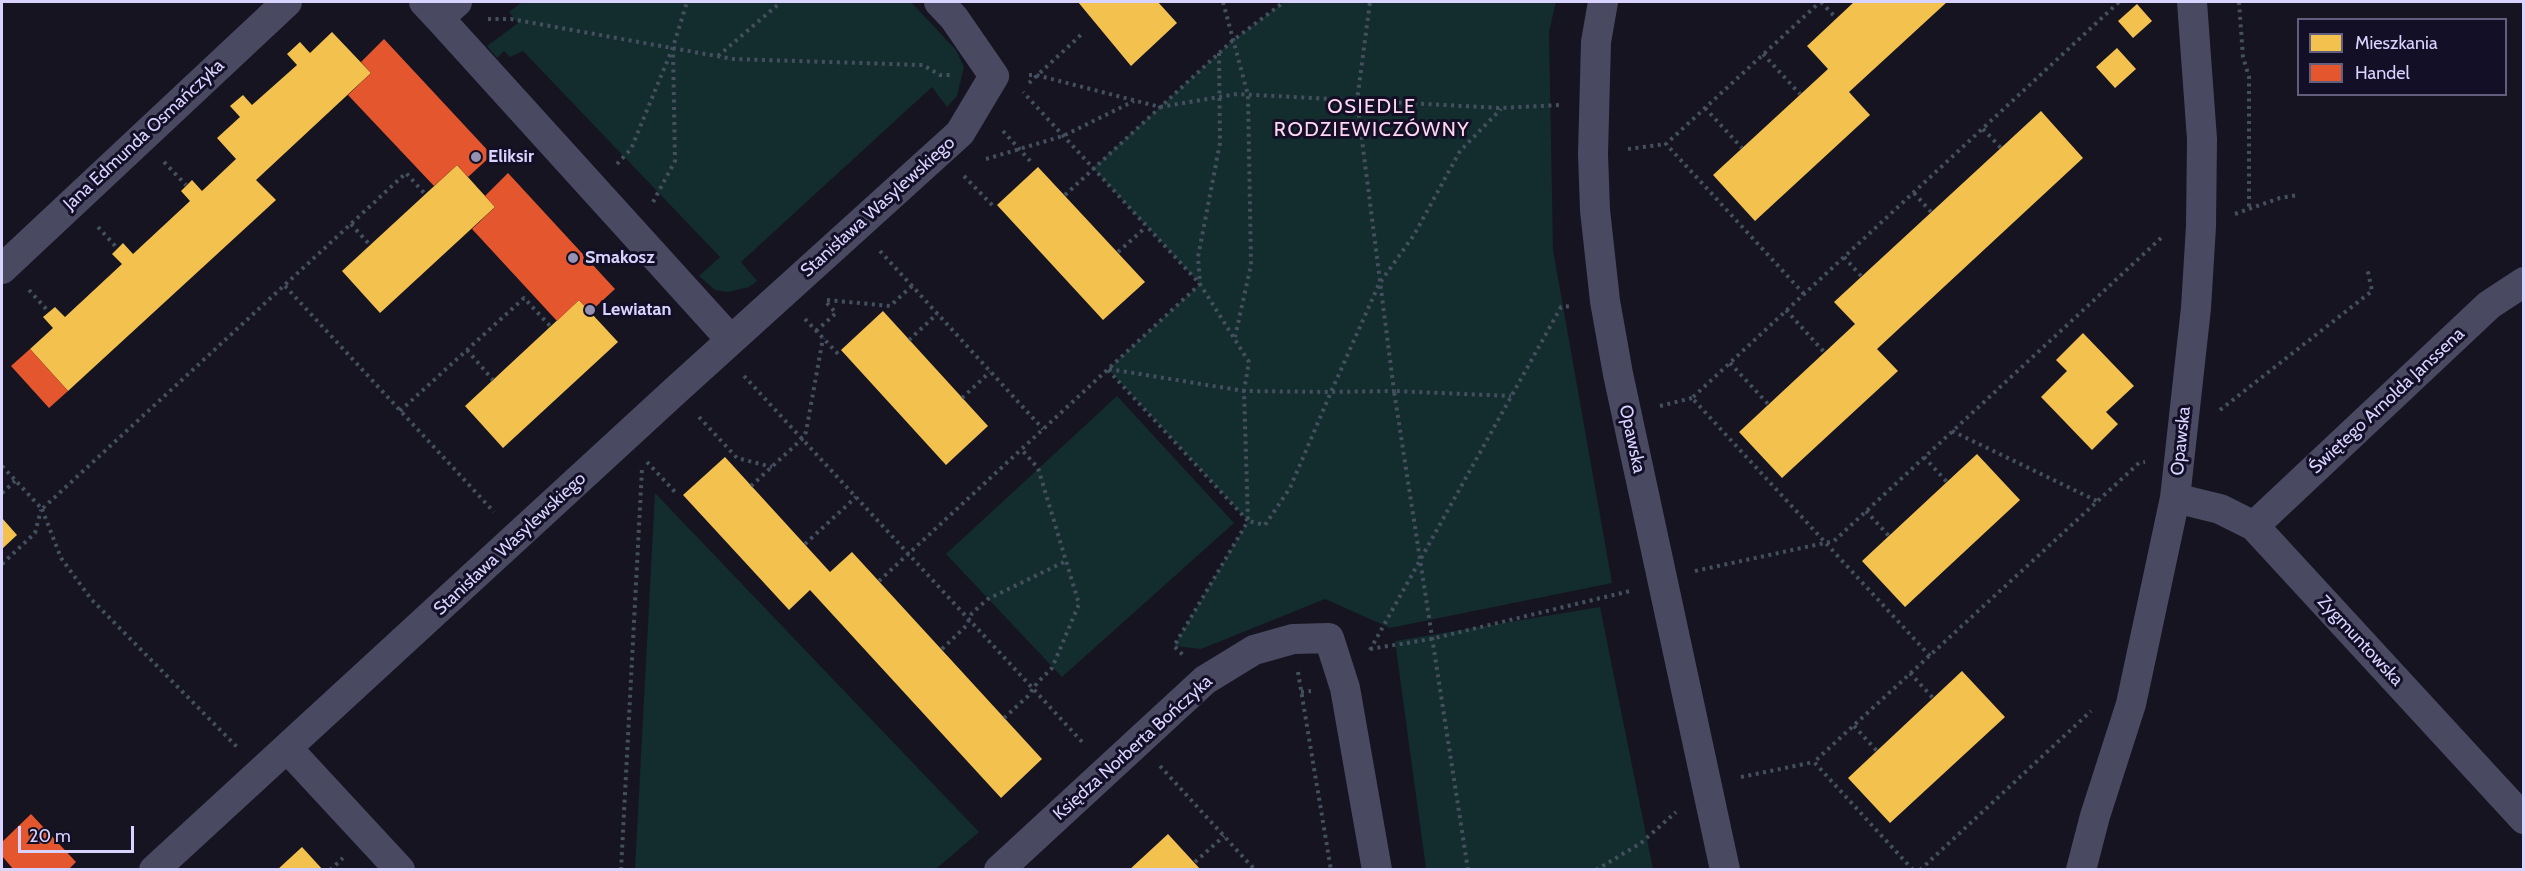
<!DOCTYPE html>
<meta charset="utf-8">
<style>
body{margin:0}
#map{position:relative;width:2525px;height:871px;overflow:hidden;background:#161421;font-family:Cabin,sans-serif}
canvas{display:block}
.frame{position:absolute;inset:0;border:3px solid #d9d4ff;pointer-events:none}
.legend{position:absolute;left:2297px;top:18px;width:210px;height:78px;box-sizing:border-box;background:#130f26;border:2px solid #625e7d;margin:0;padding:8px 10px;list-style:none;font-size:18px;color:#d9d4ff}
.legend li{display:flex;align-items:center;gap:12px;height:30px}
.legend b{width:30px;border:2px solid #625e7d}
.scale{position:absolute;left:18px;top:826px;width:116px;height:27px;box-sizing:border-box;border:3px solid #d9d4ff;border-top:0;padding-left:8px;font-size:18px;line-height:21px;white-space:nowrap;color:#d9d4ff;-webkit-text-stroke:4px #130f26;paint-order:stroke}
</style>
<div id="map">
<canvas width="2525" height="871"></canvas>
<div class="frame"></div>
<ul class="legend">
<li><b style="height:16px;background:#f2c14e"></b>Mieszkania</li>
<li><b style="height:16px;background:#e4572e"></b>Handel</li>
</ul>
<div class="scale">20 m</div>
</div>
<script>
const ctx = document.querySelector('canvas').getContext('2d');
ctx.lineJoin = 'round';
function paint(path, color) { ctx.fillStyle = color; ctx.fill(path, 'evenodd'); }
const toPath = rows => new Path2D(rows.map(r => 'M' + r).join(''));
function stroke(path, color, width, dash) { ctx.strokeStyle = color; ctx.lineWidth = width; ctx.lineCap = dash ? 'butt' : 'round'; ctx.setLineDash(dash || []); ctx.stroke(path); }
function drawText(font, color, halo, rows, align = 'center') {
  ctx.font = font + ' Cabin,sans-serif'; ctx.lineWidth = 6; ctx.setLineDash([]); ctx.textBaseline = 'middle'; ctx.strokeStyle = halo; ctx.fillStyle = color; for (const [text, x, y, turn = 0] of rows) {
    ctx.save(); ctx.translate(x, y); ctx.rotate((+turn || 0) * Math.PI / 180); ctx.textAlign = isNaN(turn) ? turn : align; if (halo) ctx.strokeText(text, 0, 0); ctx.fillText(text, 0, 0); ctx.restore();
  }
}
const green = toPath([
 [522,2,911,2,956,50,964,67,957,96,947,107,932,87,741,262,757,281,749,287,728,292,715,290,699,276,720,257,523,51,510,57,504,51,497,58,487,46,518,23,509,12],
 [1284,2,1556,2,1549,32,1553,250,1612,583,1390,628,1325,599,1201,649,1174,646,1248,521,1108,369,1200,284,1093,168,1232,41],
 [1117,396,1234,523,1062,677,946,554],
 [655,493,979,832,936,869,635,869],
 [1600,607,1653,869,1426,869,1395,641]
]);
const homes = toPath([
 [1078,2,1158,2,1177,23,1131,66],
 [1854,2,1947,2,1849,92,1870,115,1755,221,1713,175,1828,69,1807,46],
 [2137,4,2152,21,2133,38,2118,21],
 [332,32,371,73,256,180,276,200,68,391,30,349,53,328,43,317,55,307,65,317,122,264,112,254,123,243,133,254,190,201,181,191,192,180,202,191,236,159,217,138,240,117,230,106,243,95,252,105,297,65,287,54,300,42,310,53],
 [2117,48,2136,69,2115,88,2096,67],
 [2041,111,2083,158,1877,349,1898,371,1782,478,1739,432,1855,324,1834,302],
 [457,165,495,207,380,313,342,271],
 [1038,167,1145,282,1103,320,997,205],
 [579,300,618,342,503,448,465,406],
 [883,311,988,426,946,465,841,350],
 [2083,333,2134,386,2106,412,2118,424,2092,450,2041,397,2067,371,2056,360],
 [1977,454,2020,500,1905,607,1862,561],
 [725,457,830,572,852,552,1042,759,1001,798,810,590,789,610,683,495],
 [2,518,17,535,2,549],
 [1962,671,2005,717,1890,823,1848,778],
 [1168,834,1201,870,1129,870],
 [302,847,323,870,277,870]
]);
const shops = toPath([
 [384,39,492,155,468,177,457,165,434,186,348,95,371,73,361,62],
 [508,173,615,289,590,312,579,300,557,321,472,229,495,207,485,196],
 [30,349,68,391,49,408,11,366],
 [31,814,76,862,68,870,14,870,2,856,2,842]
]);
const path = toPath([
 [1223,2,1248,95,1251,265,1235,337],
 [1821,2,1836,18],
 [2239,2,2243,57,2249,77,2249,209],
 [488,19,511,19,733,59,923,65,940,75,951,75],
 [1219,53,1220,143,1198,257,1200,284,1249,362,1244,391,1248,521,1265,525,1290,488,1331,392,1394,391,1357,101,1370,2],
 [1763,54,1800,94],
 [718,56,781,2],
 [1029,75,1036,75,1160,107,1237,94,1501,108,1559,105],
 [1029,83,1084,32],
 [1705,108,1742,148],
 [1983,129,2001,148],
 [1003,131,1032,163],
 [1628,149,1666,144],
 [986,159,1063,136,1134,101],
 [164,162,186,185],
 [617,164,631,149,673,47,687,2],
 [964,176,995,208],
 [1914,193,1931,212],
 [1065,195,1232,41,1284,2],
 [653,202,675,161,673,50],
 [2235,214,2280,198,2298,195],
 [351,224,370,245],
 [98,227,118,249],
 [880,251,1043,429],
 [1118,252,1146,227],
 [1844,257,1861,276],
 [285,286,494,512],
 [29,290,49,312],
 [1804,294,1666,144,1820,2],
 [827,300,890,306,912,286],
 [1786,310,1825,353],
 [805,319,839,355],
 [816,331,836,313,826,302],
 [909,340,937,314],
 [467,350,493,380],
 [1730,363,1768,404],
 [1109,369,1244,391,1331,392,1379,284,1414,235,1460,151,1501,109],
 [1108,370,1248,521,1174,646,1183,655],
 [744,376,1085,745],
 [962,398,990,372],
 [1660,406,1692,398],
 [2220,410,2372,291,2367,267],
 [400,411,524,298,551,327],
 [699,417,737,458,772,467],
 [1952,431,2097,501],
 [1924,457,1947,482],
 [647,462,677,494],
 [2,466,42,509,406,173,425,194],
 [751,486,802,439,806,432,823,338],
 [2,493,15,481],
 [42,509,61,558,91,599,237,747],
 [1866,511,1889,536],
 [805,544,856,497],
 [2,564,35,533,41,510],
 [1695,571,1834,541,2161,238,2165,237],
 [879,581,1200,284,1023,92],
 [942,649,966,626,972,613,988,599,1066,561],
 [1370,649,1431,639,1630,591],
 [1370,650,1561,307,1572,306],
 [1930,656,1692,398,2119,2],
 [1298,672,1331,870],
 [1910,673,1933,698],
 [1301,692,1311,691],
 [1004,718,1028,696,1037,683,1052,668,1079,604,1038,468,1021,449],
 [1854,726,1877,751],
 [1160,766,1255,870],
 [1741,777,1814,762],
 [1195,862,1224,836],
 [330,870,343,858],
 [621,870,642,469],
 [1468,870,1394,391,1511,396],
 [1596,870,1641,843,1676,812],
 [1913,870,1814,762,2139,463,2145,462],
 [1920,870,2091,711]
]);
const minor = toPath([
 [424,2,439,18,457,2],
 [1603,2,1596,42,1593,154,1595,210,1605,301,1618,374,1725,870],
 [439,18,731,340],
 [2,269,287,2],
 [2175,498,2220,509,2254,526,2524,819],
 [2254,526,2489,305,2524,282],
 [287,748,400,870],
 [154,870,675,391,960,133,994,76,954,18,939,2],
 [999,870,1205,680,1254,650,1293,639,1329,638,1345,688,1377,870],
 [2081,870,2095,816,2131,704,2175,498,2196,308,2201,226,2202,139,2192,2]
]);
const markers = [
 [476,157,6,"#9591b1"],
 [573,258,6,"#9591b1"],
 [590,310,6,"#9591b1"]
];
const streetNames = [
 ["Jana Edmunda Osmańczyka",144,135,-43],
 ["Stanisława Wasylewskiego",878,207,-42],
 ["Świętego Arnolda Janssena",2387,401,-43],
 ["Opawska",1632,439,78],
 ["Opawska",2181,441,-84],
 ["Stanisława Wasylewskiego",510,544,-43],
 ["Zygmuntowska",2360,641,47],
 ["Księdza Norberta Bończyka",1133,748,-42]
];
const poiNames = [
 ["Eliksir",488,157],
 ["Smakosz",585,258],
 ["Lewiatan",602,310]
];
const neighbourhoodNames = [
 ["OSIEDLE",1372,107],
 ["RODZIEWICZÓWNY",1372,130]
];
paint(green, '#132c2d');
paint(homes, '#f2c14e');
paint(shops, '#e4572e');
stroke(path, '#44505f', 4, [3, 4.5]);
stroke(minor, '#4a4962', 30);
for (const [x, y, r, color] of markers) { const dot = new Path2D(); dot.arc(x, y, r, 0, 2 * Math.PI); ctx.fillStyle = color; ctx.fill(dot); stroke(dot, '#130f26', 2); }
drawText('18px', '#d9d4ff', '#130f26', streetNames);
drawText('bold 18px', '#d9d4ff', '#130f26', poiNames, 'left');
ctx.letterSpacing = '1.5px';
drawText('20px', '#ffd6f0', '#130f26', neighbourhoodNames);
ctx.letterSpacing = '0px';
</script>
